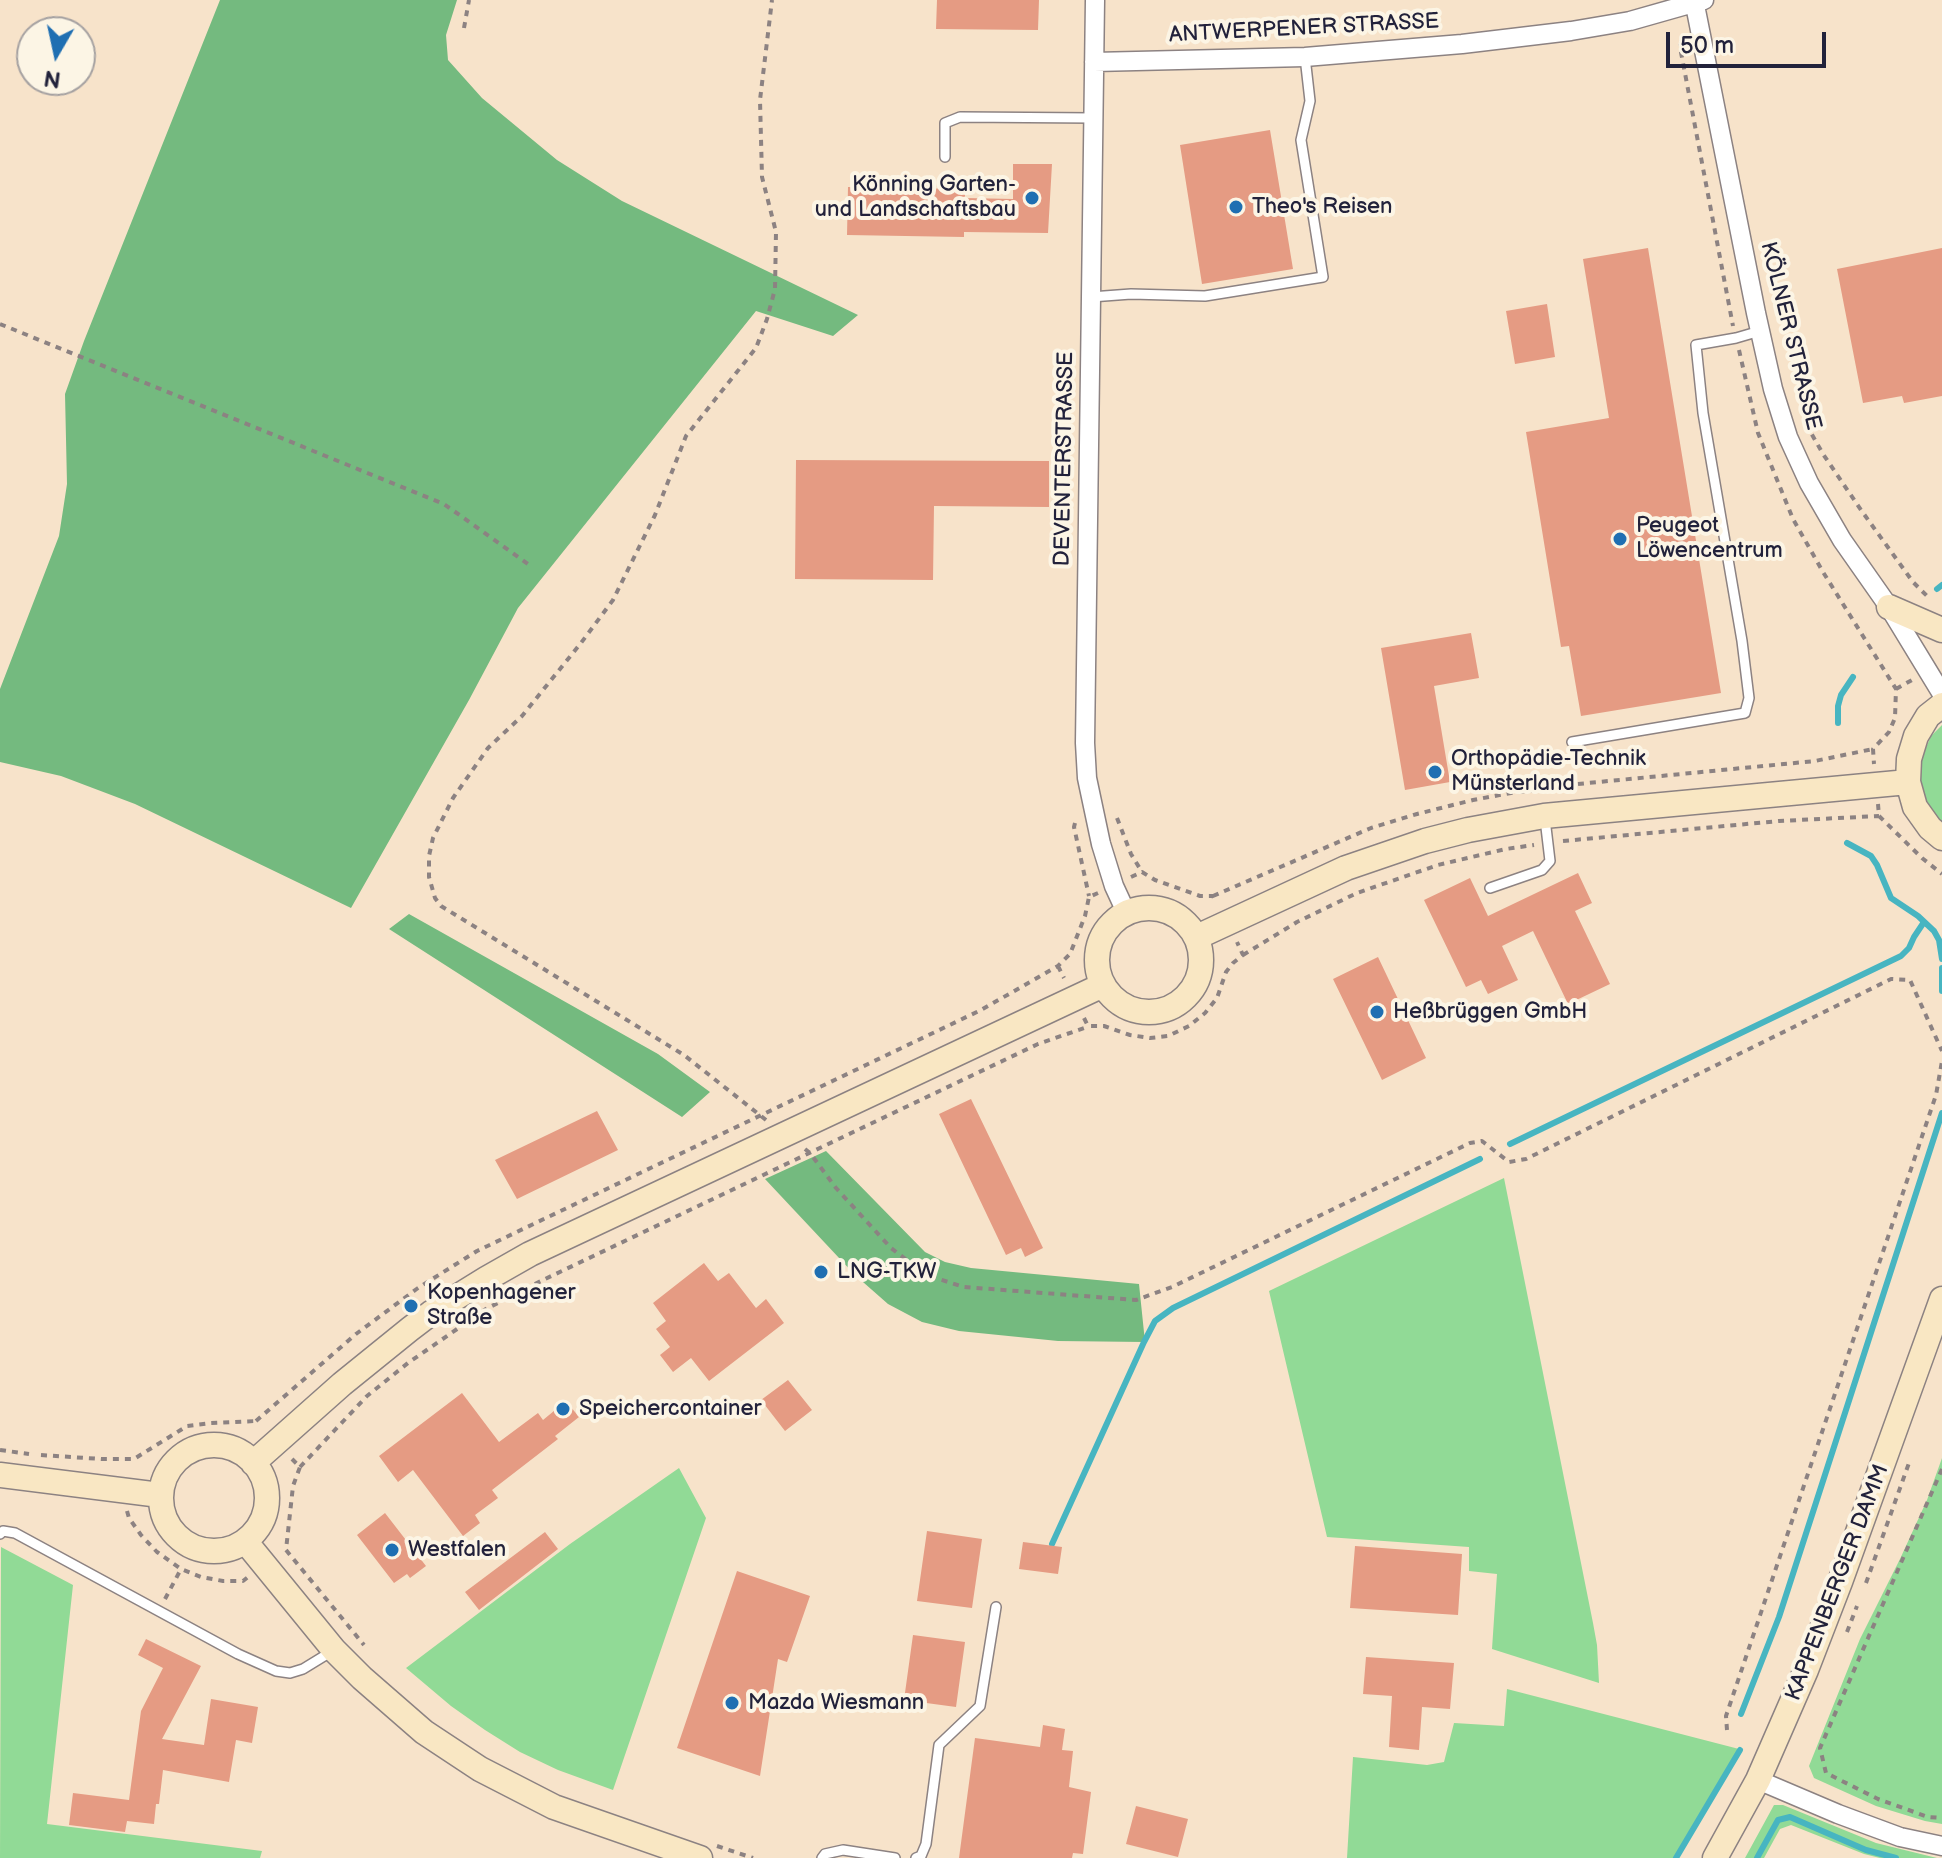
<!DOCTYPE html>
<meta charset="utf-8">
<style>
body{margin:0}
#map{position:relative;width:1942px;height:1858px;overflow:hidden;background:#f7e3ca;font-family:"Balsamiq Sans",sans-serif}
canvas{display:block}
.north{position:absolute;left:16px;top:16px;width:80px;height:80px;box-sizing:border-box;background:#fcf5e5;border:2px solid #a5a1a1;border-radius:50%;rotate:189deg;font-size:22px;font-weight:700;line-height:32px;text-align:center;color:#22223b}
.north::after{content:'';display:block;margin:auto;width:28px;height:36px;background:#1f6fb2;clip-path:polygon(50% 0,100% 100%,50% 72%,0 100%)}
.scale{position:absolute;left:1666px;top:32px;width:160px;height:36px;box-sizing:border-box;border:4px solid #22223b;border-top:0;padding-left:10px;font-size:24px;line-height:28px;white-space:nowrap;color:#22223b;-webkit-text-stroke:6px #fcf5e5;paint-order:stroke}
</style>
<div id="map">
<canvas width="1942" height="1858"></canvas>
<div class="north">N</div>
<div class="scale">50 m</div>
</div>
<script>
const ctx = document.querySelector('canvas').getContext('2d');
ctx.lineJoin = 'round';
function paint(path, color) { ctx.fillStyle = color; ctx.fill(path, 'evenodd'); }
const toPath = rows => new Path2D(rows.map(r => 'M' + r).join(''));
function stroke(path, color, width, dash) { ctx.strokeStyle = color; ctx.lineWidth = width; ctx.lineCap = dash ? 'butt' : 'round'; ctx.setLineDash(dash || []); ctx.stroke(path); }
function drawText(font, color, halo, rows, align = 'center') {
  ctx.font = font + ' "Balsamiq Sans",sans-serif'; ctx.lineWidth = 8; ctx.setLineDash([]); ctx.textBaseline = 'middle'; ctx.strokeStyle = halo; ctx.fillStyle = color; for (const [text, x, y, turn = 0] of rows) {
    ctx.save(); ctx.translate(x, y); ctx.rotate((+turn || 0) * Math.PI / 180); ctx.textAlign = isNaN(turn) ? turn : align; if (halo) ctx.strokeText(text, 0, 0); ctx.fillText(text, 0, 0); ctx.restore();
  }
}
const green = toPath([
 [1942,725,1942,823,1926,803,1920,780,1922,757,1931,736],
 [1504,1178,1593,1623,1597,1645,1599,1683,1492,1649,1497,1574,1469,1571,1469,1547,1327,1537,1269,1291],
 [1942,1458,1942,1824,1925,1821,1876,1806,1814,1778,1809,1766,1860,1639,1900,1559,1927,1500],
 [679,1468,706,1518,613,1790,558,1770,520,1752,485,1730,451,1706,406,1668,570,1544],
 [1,1547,73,1585,47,1824,262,1851,260,1858,0,1858],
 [1507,1689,1739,1749,1675,1858,1347,1858,1353,1757,1427,1765,1444,1762,1454,1723,1504,1726],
 [1774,1805,1783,1805,1876,1843,1937,1858,1880,1858,1864,1854,1791,1825,1780,1829,1764,1858,1745,1858]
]);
const forest = toPath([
 [220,0,457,0,446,35,448,60,482,98,557,160,622,201,858,315,833,336,756,311,518,608,469,700,351,908,135,804,61,776,0,762,0,689,59,536,67,484,65,394,84,341],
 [409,914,658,1054,710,1092,682,1117,389,929],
 [826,1151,925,1252,945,1262,971,1268,1139,1284,1145,1342,1058,1341,959,1331,922,1322,888,1304,855,1275,765,1179]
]);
const stream = toPath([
 [1937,589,1942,585],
 [1838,723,1838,706,1841,695,1853,677],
 [1847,843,1871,856,1877,865,1891,898,1918,916,1934,931,1939,940,1942,959],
 [1942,968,1942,991],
 [1510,1144,1901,956,1909,948,1914,937,1924,922],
 [1052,1544,1144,1342,1155,1321,1173,1308,1480,1159],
 [1741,1714,1779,1617,1942,1113],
 [1676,1858,1740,1750],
 [1757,1858,1778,1820,1790,1817,1866,1850,1896,1858]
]);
const building = toPath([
 [937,0,1039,0,1038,30,936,29],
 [1270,130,1293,269,1202,284,1180,145],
 [1013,164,1052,164,1048,233,964,232,964,237,847,235,848,187,965,189,965,198,1013,199],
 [1648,248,1721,693,1581,716,1569,646,1561,647,1526,432,1609,418,1583,259],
 [1942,248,1942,396,1904,403,1902,396,1863,403,1837,269],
 [1547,304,1555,357,1515,364,1506,311],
 [796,460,1049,461,1049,507,934,506,933,580,795,579],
 [1471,633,1479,678,1434,686,1450,782,1405,790,1381,648],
 [1578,873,1592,903,1575,911,1610,984,1568,1004,1533,931,1502,946,1518,980,1488,994,1481,980,1466,987,1424,900,1470,878,1488,916],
 [1378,957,1426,1058,1382,1080,1333,979],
 [971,1099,1043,1248,1025,1257,1021,1248,1006,1255,939,1114],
 [597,1111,618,1150,517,1199,495,1160],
 [704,1263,718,1281,729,1273,756,1308,766,1299,784,1323,709,1381,691,1358,673,1372,660,1355,670,1347,656,1329,666,1321,653,1303],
 [788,1380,812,1410,785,1431,761,1400],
 [462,1393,499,1442,538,1413,543,1420,566,1401,579,1417,555,1436,558,1439,492,1490,498,1498,475,1515,480,1523,463,1536,413,1470,398,1482,379,1456],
 [385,1513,426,1566,410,1578,407,1574,394,1583,357,1535],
 [927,1531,982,1539,972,1608,917,1601],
 [545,1532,558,1549,479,1610,465,1592],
 [1023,1542,1062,1547,1058,1574,1019,1569],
 [1355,1546,1462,1554,1458,1615,1350,1608],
 [737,1571,810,1596,787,1662,778,1659,760,1776,677,1748],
 [913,1635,965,1642,956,1707,904,1700],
 [146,1639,201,1666,162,1739,204,1745,211,1699,258,1707,252,1743,236,1740,229,1782,163,1770,159,1804,156,1804,154,1824,127,1821,125,1832,69,1825,73,1793,129,1800,141,1711,163,1668,138,1655],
 [1366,1657,1454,1663,1450,1709,1422,1707,1419,1750,1389,1747,1392,1696,1363,1694],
 [1043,1725,1065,1729,1062,1750,1073,1751,1069,1787,1091,1792,1083,1854,1073,1853,1072,1858,959,1858,975,1738,1040,1747],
 [1136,1806,1188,1819,1178,1857,1126,1844]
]);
const path = toPath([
 [464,28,469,0],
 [1682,40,1680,47,1733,326],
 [0,324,444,504,528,564],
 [1739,350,1758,433,1793,519,1823,572,1896,689,1895,718,1889,732,1873,749,1874,764],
 [1806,424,1823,454,1861,510,1913,582,1930,599],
 [1896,689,1912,680],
 [1878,804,1879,816,1922,858,1942,874],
 [1117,818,1131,854,1142,872],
 [1075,823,1074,827,1089,896],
 [1563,841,1779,821,1879,816],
 [1131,877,1142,872,1155,880,1200,896,1213,896,1216,903],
 [1213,896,1371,828,1417,814,1473,800,1511,793,1578,784,1815,761,1873,749],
 [1243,955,1297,922,1357,893,1438,865,1506,849,1534,845],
 [1058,966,1064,978],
 [1084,1018,1088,1026,1104,1026,1130,1035,1150,1038,1168,1036,1189,1026,1205,1013,1217,998,1226,972,1233,963,1243,955,1237,942],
 [766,1120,684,1055,441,906,435,898,429,877,429,856,433,838,453,798,488,748,522,716,581,643,613,600,655,515,686,436,756,348,767,319,775,289,776,232,762,177,760,100,772,0],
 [805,1149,810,1153,836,1188,891,1248,926,1275,964,1287,1136,1300,1172,1287,1470,1143,1482,1141,1509,1162,1526,1159,1891,979,1910,980,1942,1051],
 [256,1421,356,1334,418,1288,477,1251,981,1010,1058,966,1070,954,1085,916,1089,897,1098,893],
 [0,1450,29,1454],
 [41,1455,101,1459,134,1459,187,1426,211,1423,256,1421,258,1423],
 [292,1459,300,1467,293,1486,286,1550,364,1645],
 [300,1467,367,1396,408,1363,486,1309,543,1280,1038,1044,1087,1027],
 [1942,1469,1820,1748,1826,1773,1878,1799,1928,1817,1942,1818],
 [127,1511,129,1518,141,1535,157,1552,181,1569,201,1577,223,1581,243,1581,248,1577],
 [1866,1583,1909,1463],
 [165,1599,181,1569],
 [1847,1632,1857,1606],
 [1727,1730,1726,1716,1936,1095,1942,1061],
 [717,1846,753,1858]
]);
const service = toPath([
 [945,157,945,123,960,117,1094,118],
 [1091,297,1131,294,1205,296,1323,277,1301,140,1310,101,1305,57],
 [1572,742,1745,713,1749,698,1742,641,1703,413,1696,345,1736,338,1760,331],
 [1490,888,1542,870,1550,861,1545,819],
 [0,1534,3,1531,15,1533,238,1654,276,1671,290,1673,303,1669,334,1650],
 [822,1858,825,1854,843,1850,895,1858],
 [916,1858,921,1856,926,1844,939,1745,980,1706,996,1607]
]);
const minor = toPath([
 [1095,0,1085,743,1087,778,1101,844,1114,886,1126,912],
 [1694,0,1756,313,1773,389,1788,437,1809,483,1842,540,1889,607,1942,694],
 [1094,62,1305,57,1462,44,1571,31,1630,21,1704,0],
 [1758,1780,1838,1814,1900,1837,1942,1846]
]);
const secondary = toPath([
 [1889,607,1942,630],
 [1942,705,1928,716,1916,736,1909,759,1908,782,1915,807,1930,828,1942,838],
 '1097 960a52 52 0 1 1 104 0a52 52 0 1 1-104 0Z',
 [1197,937,1346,868,1425,841,1468,830,1544,816,1908,782],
 '161 1498a53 53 0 1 1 106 0a53 53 0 1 1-106 0Z',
 [253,1463,342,1384,410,1329,431,1313,486,1279,530,1254,1103,985],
 [0,1475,160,1495],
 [245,1541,334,1650,362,1678,424,1732,480,1769,554,1807,700,1858],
 [1715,1858,1758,1780,1806,1670,1840,1582,1942,1299]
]);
const markers = [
 [1032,198,8,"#1f6fb2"],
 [1236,207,8,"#1f6fb2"],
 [1620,539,8,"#1f6fb2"],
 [1435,772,8,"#1f6fb2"],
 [1377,1012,8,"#1f6fb2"],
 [821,1272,8,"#1f6fb2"],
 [411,1306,8,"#1f6fb2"],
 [563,1409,8,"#1f6fb2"],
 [392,1550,8,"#1f6fb2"],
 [732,1703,8,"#1f6fb2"]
];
const streetNames = [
 ["ANTWERPENER STRASSE",1304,29,-3],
 ["KÖLNER STRASSE",1790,336,76],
 ["DEVENTERSTRASSE",1065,459,-89],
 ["KAPPENBERGER DAMM",1838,1583,-69]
];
const poiNames = [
 ["Könning Garten-",1016,185,"right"],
 ["und Landschaftsbau",1016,210,"right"],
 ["Theo's Reisen",1252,207],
 ["Peugeot",1636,526],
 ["Löwencentrum",1636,551],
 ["Orthopädie-Technik",1451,759],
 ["Münsterland",1451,784],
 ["Heßbrüggen GmbH",1393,1012],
 ["LNG-TKW",837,1272],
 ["Kopenhagener",427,1293],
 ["Straße",427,1318],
 ["Speichercontainer",579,1409],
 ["Westfalen",408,1550],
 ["Mazda Wiesmann",748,1703]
];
paint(green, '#91da96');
paint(forest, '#74ba7f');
stroke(stream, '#47b5c1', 6);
paint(building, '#e59b83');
stroke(service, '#8c8282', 12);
stroke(minor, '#8c8282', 21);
stroke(secondary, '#8c8282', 27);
stroke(path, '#8c8282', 4, [6, 6]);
stroke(service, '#fff', 9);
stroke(minor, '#fff', 18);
stroke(secondary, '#f9e7c3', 24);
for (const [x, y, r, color] of markers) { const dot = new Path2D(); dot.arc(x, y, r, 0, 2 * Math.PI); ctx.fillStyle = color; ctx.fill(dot); stroke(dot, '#fcf5e5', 3); }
drawText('22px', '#22223b', '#fcf5e5', streetNames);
drawText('22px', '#22223b', '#fcf5e5', poiNames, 'left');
</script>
